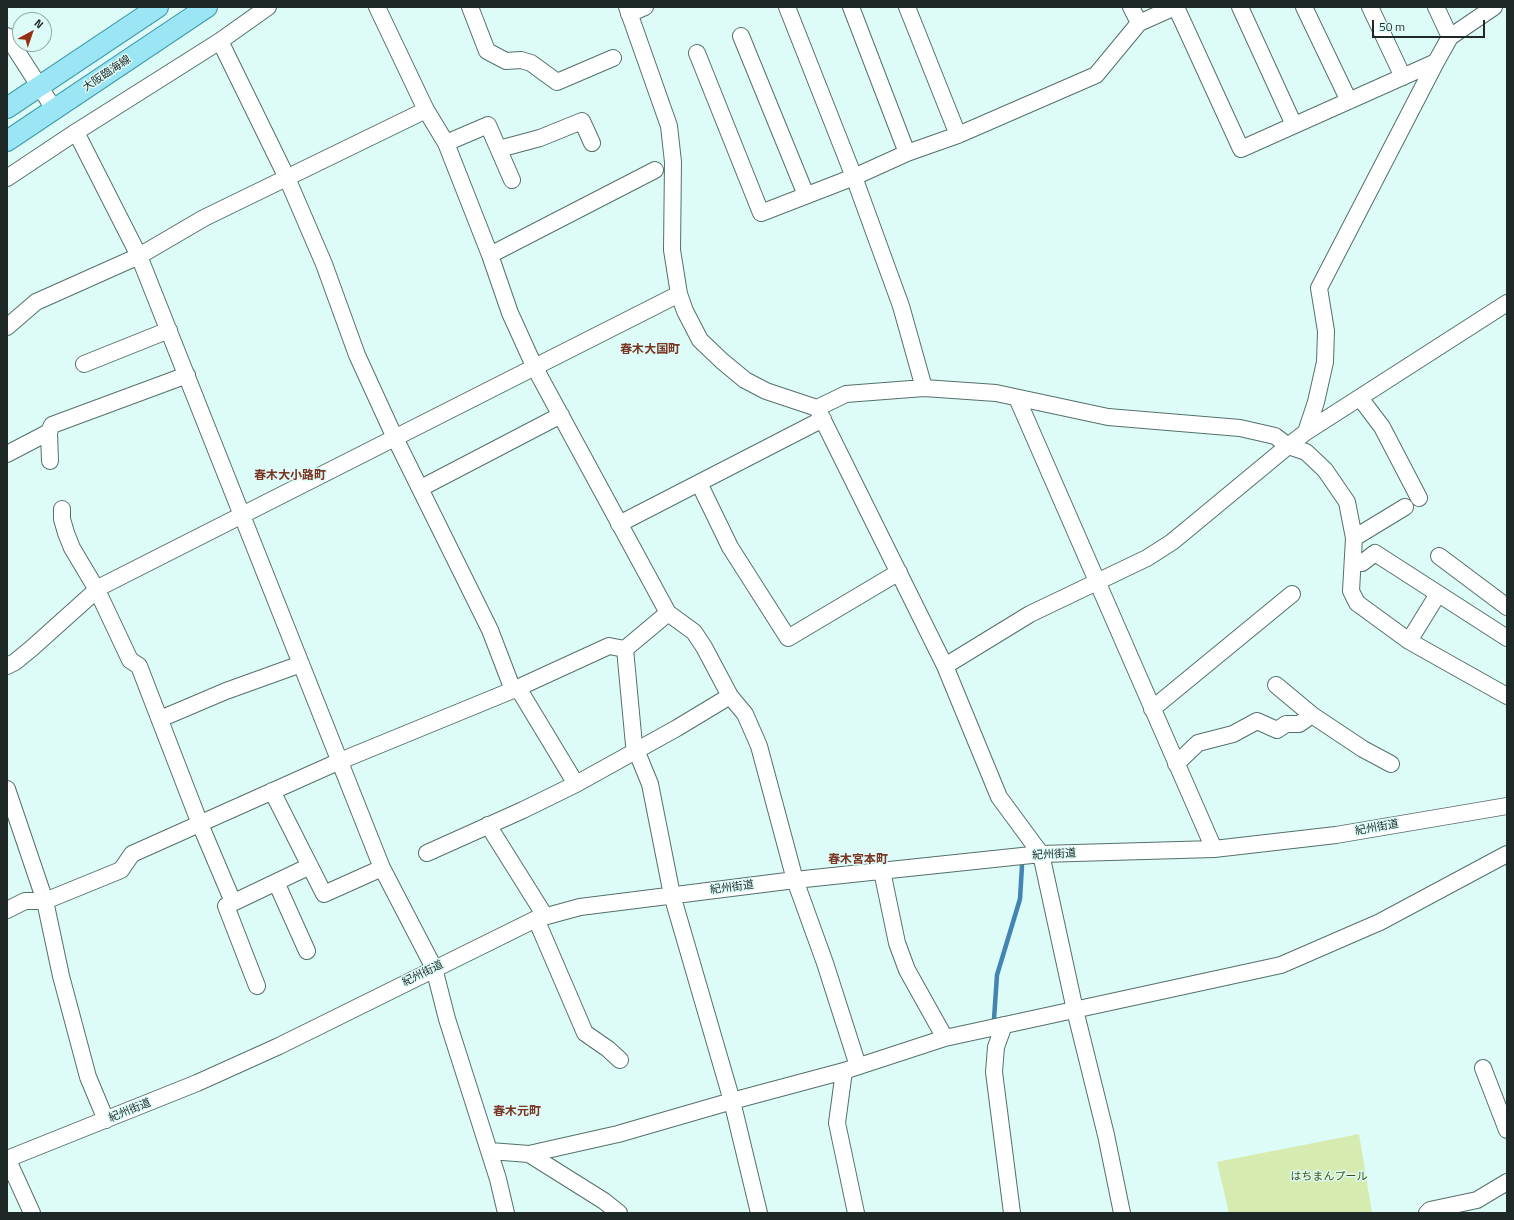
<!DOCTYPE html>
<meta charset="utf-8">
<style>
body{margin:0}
#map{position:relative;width:1514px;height:1220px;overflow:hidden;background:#defcf7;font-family:"Titillium Web",sans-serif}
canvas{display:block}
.frame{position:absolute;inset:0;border:8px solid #1d2827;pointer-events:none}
.north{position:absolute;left:12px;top:12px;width:40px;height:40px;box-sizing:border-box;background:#defcf7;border:1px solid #91a7a4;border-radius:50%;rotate:40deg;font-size:11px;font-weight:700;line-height:16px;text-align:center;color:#1d2827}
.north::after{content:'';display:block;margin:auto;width:14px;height:18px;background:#962e12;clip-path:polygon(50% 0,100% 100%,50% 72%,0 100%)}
.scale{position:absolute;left:1372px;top:20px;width:113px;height:18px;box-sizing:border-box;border:2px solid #1d2827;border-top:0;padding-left:5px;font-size:12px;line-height:14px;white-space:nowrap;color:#1d2827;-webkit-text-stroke:3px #defcf7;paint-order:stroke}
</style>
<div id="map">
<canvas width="1514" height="1220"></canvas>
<div class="frame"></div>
<div class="north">N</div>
<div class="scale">50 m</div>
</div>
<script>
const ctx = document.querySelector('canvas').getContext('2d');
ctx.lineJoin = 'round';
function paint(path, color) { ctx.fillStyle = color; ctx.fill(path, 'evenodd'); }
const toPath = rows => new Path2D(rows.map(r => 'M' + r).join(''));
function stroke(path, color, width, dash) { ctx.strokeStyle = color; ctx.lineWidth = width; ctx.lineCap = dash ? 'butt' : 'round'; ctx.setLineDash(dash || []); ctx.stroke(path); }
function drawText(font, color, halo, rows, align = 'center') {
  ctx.font = font + ' "Titillium Web","Noto Sans JP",sans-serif'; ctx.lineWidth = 3; ctx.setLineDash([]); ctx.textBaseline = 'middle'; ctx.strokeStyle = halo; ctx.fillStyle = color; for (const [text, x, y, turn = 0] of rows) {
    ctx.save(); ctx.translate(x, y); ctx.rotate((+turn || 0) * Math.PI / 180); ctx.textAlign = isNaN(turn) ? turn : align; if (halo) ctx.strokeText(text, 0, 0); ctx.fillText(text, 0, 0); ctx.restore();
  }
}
const green = toPath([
 [1359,1134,1372,1213,1229,1213,1217,1162]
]);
const stream = toPath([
 [994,1019,997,975,1020,899,1022,866]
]);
const minor = toPath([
 [377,7,426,110,446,143,490,255,510,313,535,368,668,613,694,632,704,647,730,696,745,714,759,746,795,880,825,963,858,1066],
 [470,7,487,51,506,61,521,60,531,63,557,82,613,58],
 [627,7,669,126,673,162,672,250,679,294,685,311,700,340,722,361,745,380,766,391,817,408,846,394,924,388,996,393,1108,417,1240,428,1275,436,1288,446,1306,452,1325,470,1347,502,1354,538,1351,591,1357,603,1409,641,1507,696],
 [787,7,854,177,901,306,924,388],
 [851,7,907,153],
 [907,7,958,135],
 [1131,7,1139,23],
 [1176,7,1241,149,1436,62],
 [1240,7,1294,125],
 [1304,7,1349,101],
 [1370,7,1403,77],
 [1436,7,1450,37],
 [629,14,645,7],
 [7,36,54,109],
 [741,36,806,195],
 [220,41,287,178,324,264,357,355,395,438,490,630,513,690],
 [697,53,761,213,854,177,907,153,958,135,1096,75,1139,23,1175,7],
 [76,132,139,256,382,868,434,968,447,1019,498,1179,506,1213],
 [446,143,488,125,512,180],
 [499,149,540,138,582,121,592,143],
 [7,178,76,132,220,41,268,7],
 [490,255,655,170],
 [7,327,36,302,139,256,204,218,426,110],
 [84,364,169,330],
 [1017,398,1214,849],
 [1360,398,1382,427,1419,498],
 [817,408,945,666,999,797,1041,854,1075,1010,1106,1135,1122,1213],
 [1306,432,1316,402,1325,362,1326,331,1319,288,1436,62,1450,37,1494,7],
 [7,454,49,432],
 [50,461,49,432,52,425,187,375],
 [699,483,730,547,788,638,899,572],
 [421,488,561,415],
 [62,509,62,519,66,533,72,548,97,590,130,660,139,666,200,824,233,902],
 [619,524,823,419],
 [1354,538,1405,507],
 [1439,556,1507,607],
 [1353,563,1362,563,1375,553,1507,638],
 [1409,641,1438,594],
 [625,649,634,745,650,784,672,895,732,1101,759,1213],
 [625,649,668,613],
 [7,666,15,662,32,648,100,587,679,294],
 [945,666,1030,614,1147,558,1172,542,1288,446,1306,432,1507,303],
 [1276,685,1312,715,1363,749,1391,764],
 [518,688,576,784],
 [1152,709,1292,594],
 [160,719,226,691,301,664],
 [1176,764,1198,743,1233,734,1257,721,1277,730,1286,724,1299,724,1312,715],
 [7,789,45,901,61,976,88,1077,106,1120],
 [272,791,324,894,382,868],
 [488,825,545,916],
 [427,853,523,810,576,784,677,728,730,696],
 [882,871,897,943,907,970,945,1038],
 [276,882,307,951],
 [7,910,25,901,45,901,121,870,132,854,340,761,513,690,609,646,625,649],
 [536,919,585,1033,608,1049,620,1060],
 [257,986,226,906,310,866],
 [1004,1025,996,1047,994,1072,1012,1213],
 [1483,1068,1507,1130],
 [844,1071,837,1123,856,1213],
 [490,1151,529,1154,618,1134,732,1101,844,1071,945,1038,1281,965,1380,922,1507,854],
 [529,1154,604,1201,619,1213],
 [7,1158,32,1213],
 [7,1159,197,1083,279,1046,536,919,580,907,795,880,1041,854,1214,849,1336,835,1507,806],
 [1427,1213,1430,1210,1477,1200,1507,1182]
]);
const major = toPath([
 [7,108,158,7],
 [7,141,207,7]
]);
const streetNames = [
 ["大阪臨海線",107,74,-34],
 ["紀州街道",1377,828,-10],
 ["紀州街道",1054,855,-3],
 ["紀州街道",732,888,-7],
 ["紀州街道",423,974,-26],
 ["紀州街道",130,1111,-22]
];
const parkNames = [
 ["はちまんプール",1329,1177]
];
const neighbourhoodNames = [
 ["春木大国町",650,350],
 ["春木大小路町",290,476],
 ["春木宮本町",858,860],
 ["春木元町",517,1112]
];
paint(green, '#d5ebaf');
stroke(stream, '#4385b2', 4.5);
stroke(minor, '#54706b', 18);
stroke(major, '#4398a9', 22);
stroke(minor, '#fff', 16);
stroke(major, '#9ae6f5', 20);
drawText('11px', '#1d2827', '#defcf7', streetNames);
drawText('11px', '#3d5007', '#defcf7', parkNames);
drawText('bold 12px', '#7a3524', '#defcf7', neighbourhoodNames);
</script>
